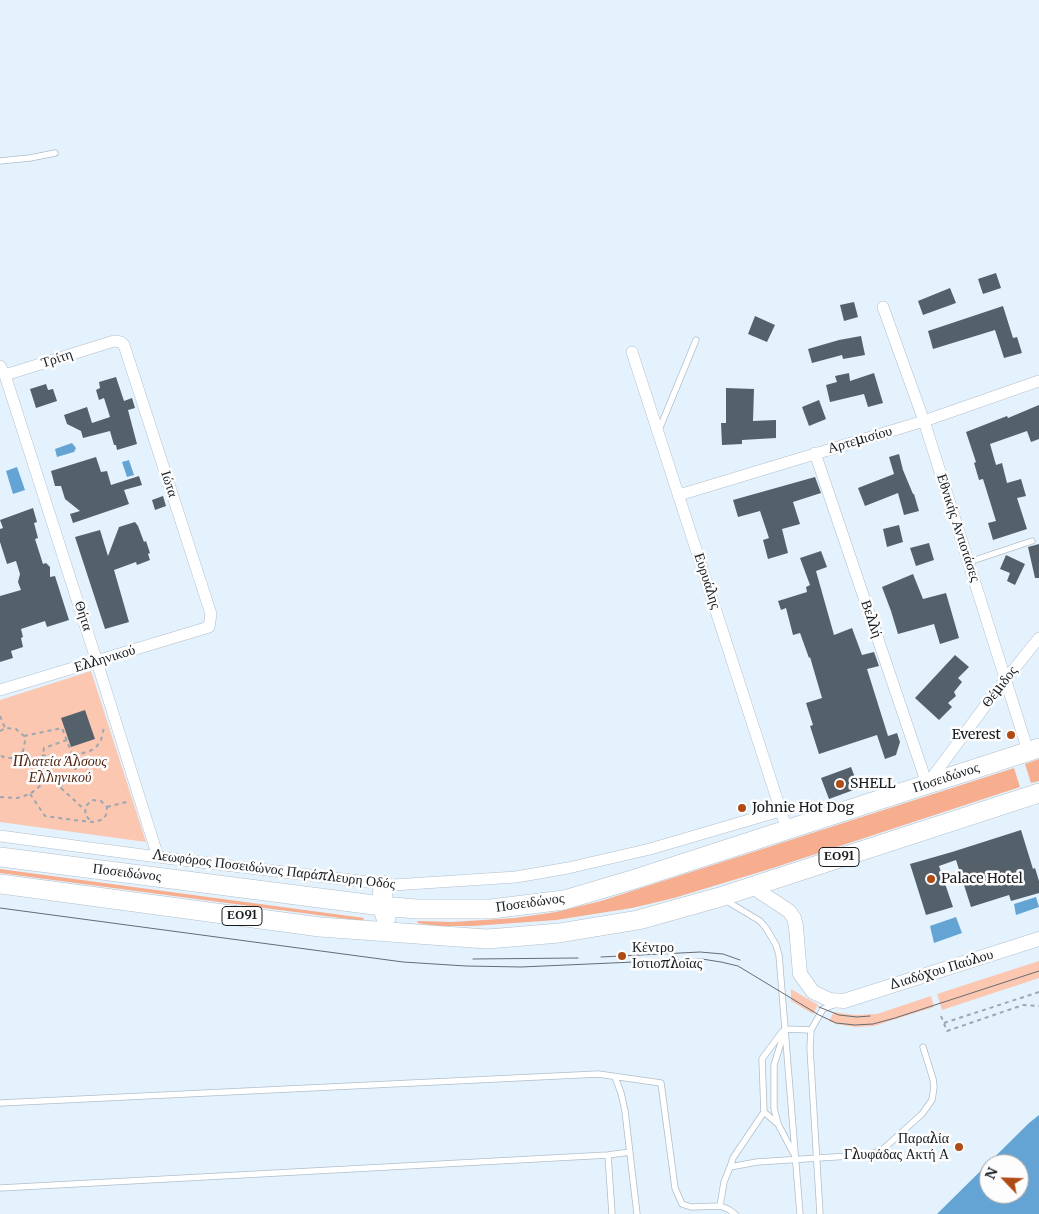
<!DOCTYPE html>
<meta charset="utf-8">
<style>
body{margin:0}
#map{position:relative;width:1039px;height:1214px;overflow:hidden;background:#e4f2fe;font-family:Merriweather,serif}
canvas{display:block}
.north{position:absolute;left:979px;top:1154px;width:50px;height:50px;box-sizing:border-box;background:#fdfdfd;border:1px solid #a1a3a5;border-radius:50%;rotate:294deg;font-size:14px;font-weight:700;line-height:20px;text-align:center;color:#181d21}
.north::after{content:'';display:block;margin:auto;width:18px;height:22px;background:#af4c15;clip-path:polygon(50% 0,100% 100%,50% 72%,0 100%)}
</style>
<div id="map">
<canvas width="1039" height="1214"></canvas>
<div class="north">N</div>
</div>
<script>
const ctx = document.querySelector('canvas').getContext('2d');
ctx.lineJoin = 'round';
function paint(path, color) { ctx.fillStyle = color; ctx.fill(path, 'evenodd'); }
const toPath = rows => new Path2D(rows.map(r => 'M' + r).join(''));
function stroke(path, color, width, dash) { ctx.strokeStyle = color; ctx.lineWidth = width; ctx.lineCap = dash ? 'butt' : 'round'; ctx.setLineDash(dash || []); ctx.stroke(path); }
function drawText(font, color, halo, rows, align = 'center') {
  ctx.font = font + ' Merriweather,serif'; ctx.lineWidth = 5; ctx.setLineDash([]); ctx.textBaseline = 'middle'; ctx.strokeStyle = halo; ctx.fillStyle = color; for (const [text, x, y, turn = 0] of rows) {
    ctx.save(); ctx.translate(x, y); ctx.rotate((+turn || 0) * Math.PI / 180); ctx.textAlign = isNaN(turn) ? turn : align; if (halo) ctx.strokeText(text, 0, 0); ctx.fillText(text, 0, 0); ctx.restore();
  }
}
const green = toPath([
 [91,671,146,842,0,822,0,700],
 [1039,961,1039,978,942,1010,937,994],
 [791,989,818,1005,813,1014,791,1001],
 [931,996,934,1007,874,1026,855,1027,836,1024,829,1021,834,1012,855,1015,877,1014]
]);
const forest = toPath([
 [1039,759,1039,781,1031,783,1025,764],
 [1014,768,1020,787,773,868,674,898,632,908,556,920,473,926,437,926,417,923,418,921,452,922,515,918,556,912,601,901],
 [0,869,364,918,363,921,0,873]
]);
const water = toPath([
 [72,443,76,448,74,452,57,457,55,449],
 [129,460,134,475,127,477,122,462],
 [17,467,25,490,13,494,6,471],
 [1036,897,1039,907,1016,915,1014,904],
 [956,917,962,933,934,943,930,926],
 [1039,1115,1039,1214,937,1214,1029,1123],
 [989,1164,1019,1164,1019,1194,989,1194]
]);
const building = toPath([
 [996,273,1001,288,983,294,978,279],
 [950,288,956,303,923,315,918,301],
 [854,302,858,317,844,321,840,305],
 [1003,306,1013,338,1017,337,1022,353,1004,358,995,330,933,349,928,331],
 [755,316,775,325,767,342,748,334],
 [861,336,865,355,843,359,842,355,812,363,808,349,839,340],
 [849,373,850,381,874,373,883,403,868,407,864,394,830,402,826,385,837,382,835,376],
 [116,377,124,401,132,398,135,408,128,410,137,444,117,450,116,445,114,445,110,431,83,438,81,431,67,424,64,415,87,407,92,423,110,417,104,398,99,400,96,390,100,388,99,382],
 [46,384,48,390,53,389,57,401,36,408,30,389],
 [726,388,754,389,753,421,776,420,776,438,742,440,742,444,722,445,721,423,726,423],
 [819,400,826,419,809,426,802,407],
 [1039,405,1039,439,1031,442,1027,431,990,444,996,465,1002,463,1007,483,1021,479,1026,496,1017,498,1027,529,993,540,988,523,996,521,983,479,979,480,974,463,976,462,966,432,1007,416,1008,418],
 [899,454,903,470,913,494,914,494,919,511,904,515,898,493,865,506,858,488,894,474,889,457],
 [96,457,101,472,107,471,111,485,139,476,142,485,124,490,129,504,73,523,70,514,80,511,65,499,61,486,55,486,51,471],
 [815,477,821,493,793,502,800,524,782,529,788,553,768,559,763,540,769,538,760,511,738,517,733,500],
 [163,496,166,506,155,510,152,500],
 [33,508,37,522,34,523,38,538,35,539,43,564,46,563,50,567,50,577,55,576,69,620,47,627,45,621,21,629,23,637,21,638,23,647,11,651,13,658,0,662,0,596,21,590,18,582,20,574,16,561,7,564,0,542,0,529,3,528,0,520],
 [135,522,138,526,144,542,146,541,150,553,148,554,150,560,137,565,136,562,114,570,129,622,105,629,75,537,100,530,108,556,119,527],
 [899,525,903,542,887,547,883,529],
 [929,543,934,560,916,566,910,548],
 [1039,544,1039,578,1035,578,1028,547],
 [821,551,827,567,816,571,834,635,852,628,862,655,874,652,879,666,867,669,888,736,897,733,900,742,896,755,885,759,877,735,819,754,810,726,813,725,806,703,822,698,810,657,809,658,800,633,793,635,786,608,781,610,778,601,807,592,806,587,810,585,800,558],
 [1006,555,1025,564,1015,585,1007,581,1010,573,1000,569],
 [913,574,923,599,946,593,959,638,940,644,934,624,898,634,891,611,882,587],
 [955,655,969,667,958,678,962,682,954,692,956,696,948,703,952,707,939,720,915,698],
 [85,710,95,739,71,747,61,718],
 [851,767,859,788,829,799,821,778],
 [1021,830,1033,869,1035,868,1039,881,1039,893,1011,901,1009,895,971,907,956,860,939,866,953,907,926,915,910,864,952,852]
]);
const path = toPath([
 [0,716,5,728],
 [0,731,6,728,16,729,24,736,25,741,23,751,15,758,5,758,0,755],
 [24,736,62,728,72,754,74,756,76,768,60,788],
 [67,740,44,748,42,762,43,770,50,778,85,810],
 [42,755,58,759,72,754],
 [74,756,92,750,97,746,101,740,104,728,106,727],
 [30,794,45,816,81,821,95,822,103,819,106,815,107,807,101,801,92,800,86,806,85,815,91,821],
 [0,797,17,798,30,794,50,778],
 [107,807,130,801],
 [941,1016,947,1031,1023,1005,1039,1006],
 [944,1023,1039,992]
]);
const service = toPath([
 [0,161,30,158,55,153],
 [659,430,696,340],
 [969,562,1032,541],
 [725,900,760,921,766,928,776,945,779,955,800,1214],
 [785,1029,811,1030],
 [784,1033,774,1065,774,1108,778,1124,796,1158],
 [615,1077,621,1093,625,1111,637,1214],
 [0,1103,598,1074,661,1083,675,1188,682,1204,691,1207,720,1206,724,1182,730,1167],
 [764,1112,733,1158,730,1167,757,1162,865,1155,881,1151,922,1114,932,1100,934,1087,933,1079,923,1047],
 [778,1124,764,1112,762,1059,782,1032],
 [608,1155,612,1214],
 [0,1188,608,1155,630,1152],
 [720,1206,728,1209,735,1214],
 [820,1214,810,1048,811,1030,823,1009,836,1004]
]);
const minor = toPath([
 [883,307,924,421,1028,751],
 [632,352,787,830],
 [0,366,5,375,114,341,121,342,124,345,211,614,209,627,0,690],
 [5,375,97,662,158,857],
 [815,453,927,784],
 [679,495,924,421,1039,381],
 [928,783,994,694,1039,638],
 [0,836,158,857,393,885,516,877,568,868,650,849,780,811]
]);
const tertiary = toPath([
 [751,886,789,911,794,918,796,927,800,974,813,992,830,1000,844,1001,1039,939]
]);
const trunk = toPath([
 [0,857,382,906,416,909,491,909,564,900,635,879,1039,748],
 [0,884,320,927,486,939,500,938,559,933,638,920,720,897,1039,793],
 [383,885,382,906,386,918]
]);
const tram = toPath([
 [0,908,403,962,466,966,521,967,702,959,721,962,738,966,819,1015,836,1023,855,1025,873,1024,895,1018,1039,971],
 [601,957,700,952,723,954,740,960],
 [473,959,578,958],
 [819,1007,839,1015,857,1017,870,1016]
]);
const markers = [
 [1011,735,5,"#af4c15"],
 [840,784,5,"#af4c15"],
 [742,808,5,"#af4c15"],
 [931,879,5,"#af4c15"],
 [622,956,5,"#af4c15"],
 [959,1147,5,"#af4c15"]
];
const shields = [
 [839,857,40],
 [242,916,40]
];
const shieldNames = [
 ["ΕΟ91",839,857],
 ["ΕΟ91",242,916]
];
const streetNames = [
 ["Τρίτη",57,359,-18],
 ["Αρτεμισίου",860,440,-16],
 ["Ιώτα",169,484,72],
 ["Εθνικής Αντιοτάσες",958,528,72],
 ["Ευρυάλης",707,581,72],
 ["Θήτα",83,616,72],
 ["Βελλή",871,619,71],
 ["Ελληνικού",105,659,-17],
 ["Θέμιδος",1000,687,-52],
 ["Ποσειδώνος",946,778,-18],
 ["Λεωφόρος Ποσειδώνος Παράπλευρη Οδός",274,870,7],
 ["Ποσειδώνος",127,873,7],
 ["Ποσειδώνος",530,903,-8],
 ["Διαδόχου Παύλου",941,970,-17]
];
const poiNames = [
 ["Everest",1001,735,"right"],
 ["SHELL",850,784],
 ["Johnie Hot Dog",752,808],
 ["Palace Hotel",941,879],
 ["Κέντρο",632,948],
 ["Ιστιοπλοΐας",632,964],
 ["Παραλία",949,1139,"right"],
 ["Γλυφάδας Ακτή Α",949,1155,"right"]
];
const parkNames = [
 ["Πλατεία Άλσους",60,762],
 ["Ελληνικού",60,778]
];
paint(green, '#fbc7b1');
paint(forest, '#f7ae8e');
paint(water, '#64a4d4');
paint(building, '#54616b');
stroke(service, '#b0beca', 7);
stroke(minor, '#b0beca', 12);
stroke(tertiary, '#b0beca', 15);
stroke(trunk, '#b0beca', 20);
stroke(path, '#9ca7b0', 2, [4, 4]);
stroke(service, '#fff', 5.5);
stroke(minor, '#fff', 11);
stroke(tertiary, '#fff', 14);
stroke(trunk, '#fff', 19);
stroke(tram, '#646c73', 1);
for (const [x, y, r, color] of markers) { const dot = new Path2D(); dot.arc(x, y, r, 0, 2 * Math.PI); ctx.fillStyle = color; ctx.fill(dot); stroke(dot, '#fdfdfd', 2); }
for (const [x, y, w] of shields) { const box = new Path2D(); box.roundRect(x - w / 2, y - 9.5, w, 19, 4); ctx.fillStyle = '#fdfdfd'; ctx.fill(box); stroke(box, '#181d21', 1); }
drawText('bold 12px', '#181d21', null, shieldNames);
drawText('14px', '#181d21', '#fdfdfd', streetNames);
drawText('14px', '#181d21', '#fdfdfd', poiNames, 'left');
drawText('italic 14px', '#53250f', '#fdfdfd', parkNames);
</script>
